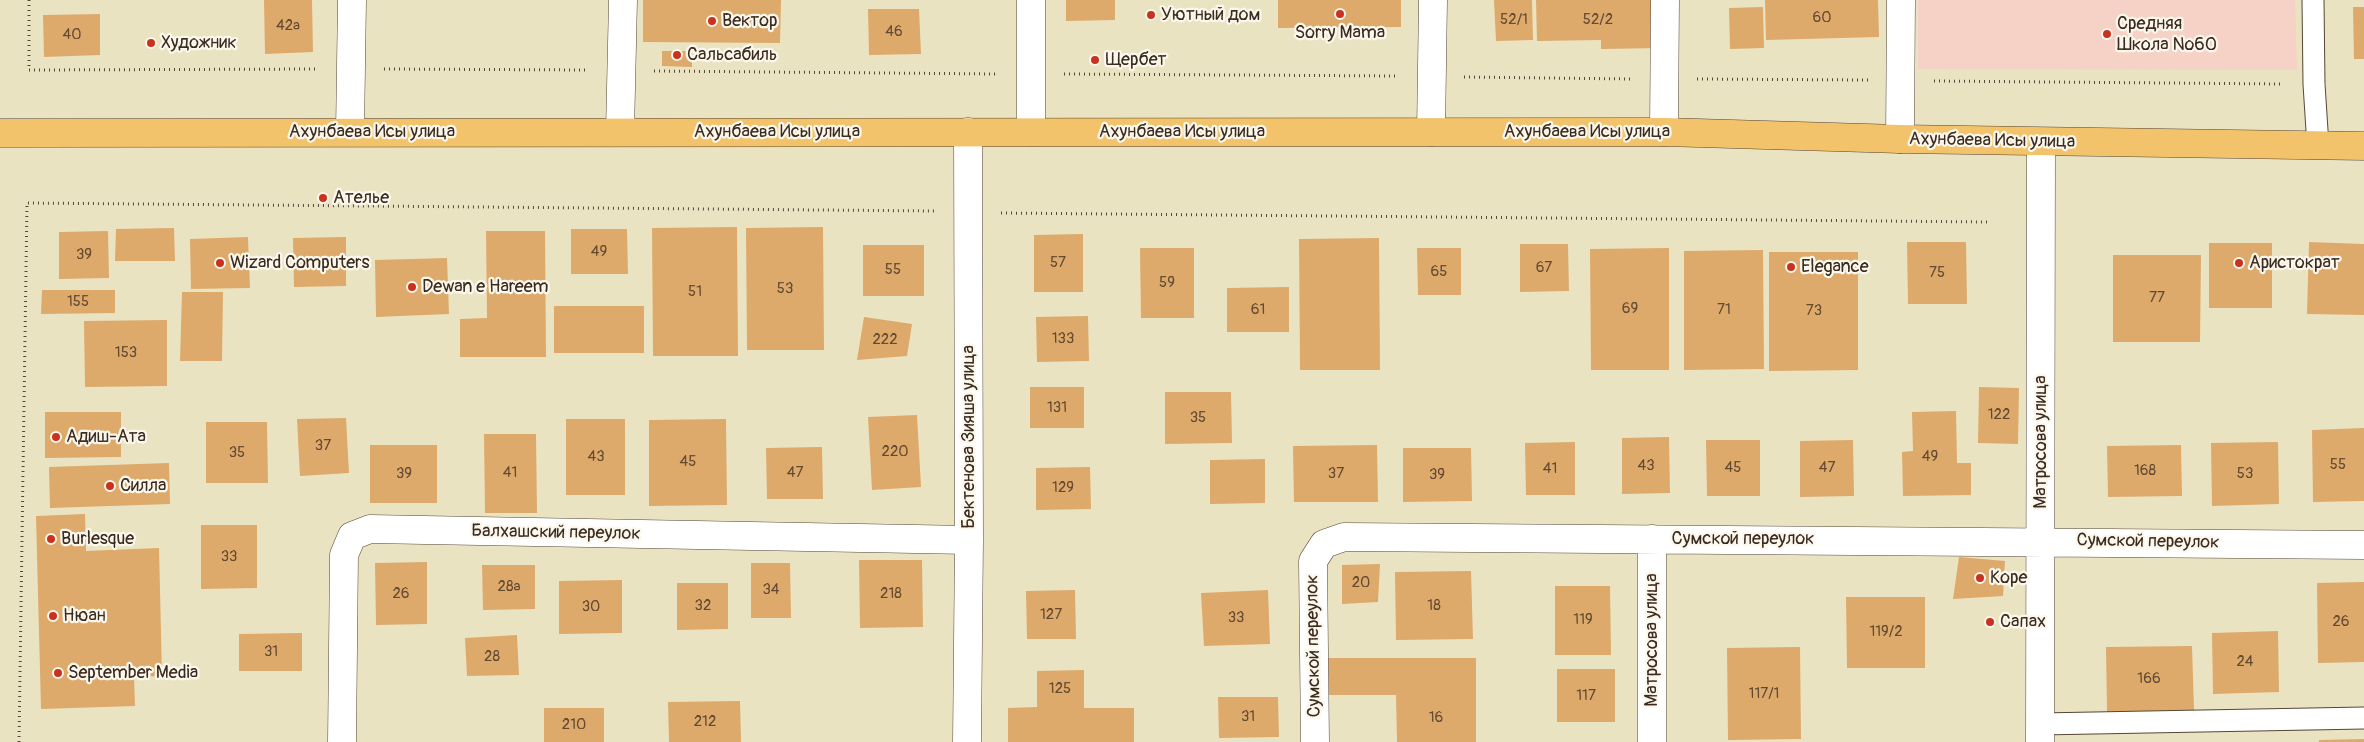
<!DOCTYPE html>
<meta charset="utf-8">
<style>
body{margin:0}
canvas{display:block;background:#eae3c1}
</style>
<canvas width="2364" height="742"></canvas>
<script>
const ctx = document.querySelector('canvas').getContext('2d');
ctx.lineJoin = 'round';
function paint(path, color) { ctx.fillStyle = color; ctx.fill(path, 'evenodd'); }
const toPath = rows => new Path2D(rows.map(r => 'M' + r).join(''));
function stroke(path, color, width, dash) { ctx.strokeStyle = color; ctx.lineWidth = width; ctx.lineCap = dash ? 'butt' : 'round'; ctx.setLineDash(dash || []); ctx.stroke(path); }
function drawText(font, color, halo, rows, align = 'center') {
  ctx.font = font + ' Pangolin,sans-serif'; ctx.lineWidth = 4.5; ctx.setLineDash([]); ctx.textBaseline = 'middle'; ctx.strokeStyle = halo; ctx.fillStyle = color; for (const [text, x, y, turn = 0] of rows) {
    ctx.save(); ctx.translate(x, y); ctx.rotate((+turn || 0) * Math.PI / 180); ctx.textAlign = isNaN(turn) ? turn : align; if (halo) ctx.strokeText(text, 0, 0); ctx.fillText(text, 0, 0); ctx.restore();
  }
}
const built = toPath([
 [1918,0,2295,0,2297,70,1918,69]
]);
const building = toPath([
 [264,0,312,0,313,52,265,54],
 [643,0,781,0,780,43,643,42],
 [1066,0,1115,0,1115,20,1066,21],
 [1278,0,1401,0,1401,27,1278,28],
 [1494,0,1532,0,1533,40,1496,41],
 [1536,0,1660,0,1661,48,1601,49,1601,40,1537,41],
 [1765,0,1878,0,1879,37,1766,40],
 [1763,7,1764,48,1730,49,1729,8],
 [2353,7,2364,7,2364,59,2354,59],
 [868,9,919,9,921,54,869,55],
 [100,14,100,55,44,57,43,15],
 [662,51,692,51,692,67,662,66],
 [737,227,738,356,653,356,652,228],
 [823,227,824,350,747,350,746,228],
 [174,228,175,261,115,261,116,229],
 [571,229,627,229,628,274,571,274],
 [108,231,109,278,59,279,59,232],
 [486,231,545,231,546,357,460,357,460,319,487,318],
 [1083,234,1083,292,1034,292,1034,235],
 [248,237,250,288,191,289,190,239],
 [346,237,346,286,294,287,293,238],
 [1379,238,1380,370,1300,370,1299,239],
 [1907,242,1966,242,1967,304,1908,304],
 [2309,242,2364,244,2364,315,2307,314],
 [2209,243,2272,243,2272,308,2209,308],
 [1520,244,1568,244,1569,291,1520,292],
 [863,245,924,245,924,296,863,296],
 [1140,248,1194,248,1194,318,1141,318],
 [1417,248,1461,248,1461,295,1418,295],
 [1669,248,1669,370,1591,370,1590,249],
 [1763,250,1764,369,1684,370,1684,251],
 [1769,252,1858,252,1858,370,1769,371],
 [2113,255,2201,255,2200,342,2113,342],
 [447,258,449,314,376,317,375,260],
 [1289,287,1289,332,1227,332,1227,288],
 [42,290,115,290,115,313,41,314],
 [182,292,223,292,222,361,180,361],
 [554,306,644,306,644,353,554,353],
 [1088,316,1089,361,1037,362,1036,317],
 [864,317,912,324,907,356,857,360],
 [167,320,167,386,85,387,84,321],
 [1030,387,1084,387,1084,428,1030,428],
 [1979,387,2019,388,2018,444,1978,443],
 [1165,392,1231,392,1232,443,1165,444],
 [1956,411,1957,463,1971,463,1971,495,1903,496,1902,452,1913,451,1912,412],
 [45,412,121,412,121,457,45,458],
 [917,415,921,487,872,490,868,417],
 [346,418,349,473,300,476,297,419],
 [566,419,625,419,625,495,566,495],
 [726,419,727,505,649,506,649,420],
 [206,422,267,422,268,483,206,483],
 [2364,428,2364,501,2313,502,2312,430],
 [484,434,536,434,537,513,485,513],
 [1669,437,1670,493,1622,494,1622,438],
 [1706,440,1760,440,1760,496,1707,496],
 [1853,440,1854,496,1800,497,1800,441],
 [1575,442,1575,495,1526,495,1525,443],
 [2278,442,2279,504,2212,506,2211,443],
 [370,445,437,445,437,503,370,503],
 [1377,445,1378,502,1294,502,1293,446],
 [2181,445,2182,496,2108,497,2107,446],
 [822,447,823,499,767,499,766,448],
 [1403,448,1471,448,1472,501,1403,502],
 [1265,459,1265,503,1210,504,1210,460],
 [169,463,170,504,50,508,49,467],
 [1090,467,1091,509,1036,510,1036,468],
 [85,514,86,551,159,548,162,676,134,677,135,706,41,709,36,516],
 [201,525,257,525,257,588,201,589],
 [1959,557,2005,561,2003,596,1953,599],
 [859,560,922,560,923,627,860,628],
 [427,562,427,624,376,625,375,563],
 [751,563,790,563,791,618,751,618],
 [1380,564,1378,602,1342,604,1342,565],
 [482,565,535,565,535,609,483,610],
 [1471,571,1473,639,1396,640,1395,572],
 [622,580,622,633,559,634,559,581],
 [2364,582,2364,662,2318,663,2317,583],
 [677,583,728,583,728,629,677,630],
 [1555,586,1610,586,1611,655,1555,655],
 [1075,590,1076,639,1027,639,1026,591],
 [1268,590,1270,644,1204,646,1201,593],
 [1846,597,1925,597,1925,668,1847,668],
 [2278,631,2279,692,2213,694,2212,633],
 [302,633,302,671,239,671,239,634],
 [517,635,519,675,467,676,465,638],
 [2192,646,2194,710,2107,712,2106,647],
 [1800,647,1801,739,1728,740,1727,648],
 [1327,658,1476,658,1476,742,1397,742,1396,695,1327,695],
 [1557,669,1615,669,1615,722,1557,722],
 [1084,670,1084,708,1134,708,1134,742,1008,742,1008,708,1037,707,1037,671],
 [1218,697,1278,697,1279,737,1219,738],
 [740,701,741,742,669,742,668,702],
 [544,708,604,708,604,742,544,742],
 [2364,739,2364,742,2319,742,2319,740]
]);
const path = toPath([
 [29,0,29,70,318,69],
 [384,69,588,70],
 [654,71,998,74],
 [1064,74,1398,76],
 [1464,77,1631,79],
 [1697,79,1868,80],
 [1934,81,2283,84],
 [1001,213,1988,222],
 [19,742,27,203,935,211]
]);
const lane = toPath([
 [2313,0,2314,84,2318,146],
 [2040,724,2364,718]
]);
const street = toPath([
 [350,132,352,0],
 [620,132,623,0],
 [1031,132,1031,0],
 [1431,132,1433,0],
 [1664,132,1665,0],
 [1900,139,1901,0],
 [1652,539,1652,742],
 [342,742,344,555,352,536,370,529,969,540],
 [967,742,969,540,968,132],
 [1315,742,1313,561,1324,544,1344,537,2364,545],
 [2040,742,2041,142]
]);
const primary = toPath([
 [0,133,1664,132,1900,139,2364,146]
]);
const markers = [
 [1340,14,5,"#c8321e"],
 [1151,15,5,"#c8321e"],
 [712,21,5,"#c8321e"],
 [2107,34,5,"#c8321e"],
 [151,43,5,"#c8321e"],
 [677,55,5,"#c8321e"],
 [1095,60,5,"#c8321e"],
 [323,198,5,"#c8321e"],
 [220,263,5,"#c8321e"],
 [2239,263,5,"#c8321e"],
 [1791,267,5,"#c8321e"],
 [412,287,5,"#c8321e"],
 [56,437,5,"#c8321e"],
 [110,486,5,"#c8321e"],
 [51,539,5,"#c8321e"],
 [1980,578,5,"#c8321e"],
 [53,616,5,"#c8321e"],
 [1990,622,5,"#c8321e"],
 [58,673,5,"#c8321e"]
];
const numberNames = [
 ["60",1822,18],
 ["52/1",1514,20],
 ["52/2",1598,20],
 ["42а",288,26],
 ["46",894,32],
 ["40",72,35],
 ["49",599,252],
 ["39",84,255],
 ["57",1058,263],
 ["67",1544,268],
 ["55",893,270],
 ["65",1439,272],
 ["75",1937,273],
 ["59",1167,283],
 ["53",785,289],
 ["51",695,292],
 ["77",2157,298],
 ["155",78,302],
 ["69",1630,309],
 ["61",1258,310],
 ["71",1724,310],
 ["73",1814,311],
 ["133",1063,339],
 ["222",885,340],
 ["153",126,353],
 ["131",1057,408],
 ["122",1999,415],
 ["35",1198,418],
 ["37",323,446],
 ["220",895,452],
 ["35",237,453],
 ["43",596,457],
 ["49",1930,457],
 ["45",688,462],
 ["55",2338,465],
 ["43",1646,466],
 ["45",1733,468],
 ["47",1827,468],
 ["41",1550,469],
 ["168",2145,471],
 ["41",510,473],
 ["47",795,473],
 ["39",404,474],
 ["37",1336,474],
 ["53",2245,474],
 ["39",1437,475],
 ["129",1063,488],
 ["33",229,557],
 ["20",1361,583],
 ["28а",509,587],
 ["34",771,590],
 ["26",401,594],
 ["218",891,594],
 ["32",703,606],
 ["18",1434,606],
 ["30",591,607],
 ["127",1051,615],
 ["33",1236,618],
 ["119",1583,620],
 ["26",2341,622],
 ["119/2",1886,632],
 ["31",271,652],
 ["28",492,657],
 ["24",2245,662],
 ["166",2149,679],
 ["125",1060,689],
 ["117/1",1764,694],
 ["117",1586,696],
 ["31",1248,717],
 ["16",1436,718],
 ["212",705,722],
 ["210",574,725]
];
const poiNames = [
 ["Уютный дом",1161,15],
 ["Вектор",722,21],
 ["Средняя",2117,24],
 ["Школа №60",2117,45],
 ["Sorry Mama",1340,33,"center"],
 ["Художник",161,43],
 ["Сальсабиль",687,55],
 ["Щербет",1105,60],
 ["Ателье",333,198],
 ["Wizard Computers",230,263],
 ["Аристократ",2249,263],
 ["Elegance",1801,267],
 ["Dewan e Hareem",422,287],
 ["Адиш-Ата",66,437],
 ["Силла",120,486],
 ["Burlesque",61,539],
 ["Коре",1990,578],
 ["Нюан",63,616],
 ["Сапах",2000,622],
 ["September Media",68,673]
];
const streetNames = [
 ["Ахунбаева Исы улица",372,132],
 ["Ахунбаева Исы улица",777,132],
 ["Ахунбаева Исы улица",1182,132],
 ["Ахунбаева Исы улица",1587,132],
 ["Ахунбаева Исы улица",1992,141,1],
 ["Бектенова Зияша улица",969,437,-90],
 ["Матросова улица",2041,442,-90],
 ["Балхашский переулок",556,533,1],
 ["Сумской переулок",1743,539],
 ["Сумской переулок",2148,542,1],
 ["Матросова улица",1652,640,-90],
 ["Сумской переулок",1314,646,-91]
];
paint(built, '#f6d1c5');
paint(building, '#ddaa6b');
stroke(lane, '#554636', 23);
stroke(street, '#554636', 29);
stroke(primary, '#554636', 29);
stroke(path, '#554636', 3, [1, 4]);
stroke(lane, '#fff', 21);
stroke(street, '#fff', 28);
stroke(primary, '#f2c36a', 28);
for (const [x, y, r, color] of markers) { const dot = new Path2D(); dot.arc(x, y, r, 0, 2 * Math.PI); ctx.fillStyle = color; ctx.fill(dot); stroke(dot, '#fbf7ec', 2); }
drawText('15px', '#644a31', null, numberNames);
drawText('18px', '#3b2a1e', '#fbf7ec', poiNames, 'left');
drawText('18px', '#3b2a1e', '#fbf7ec', streetNames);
</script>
